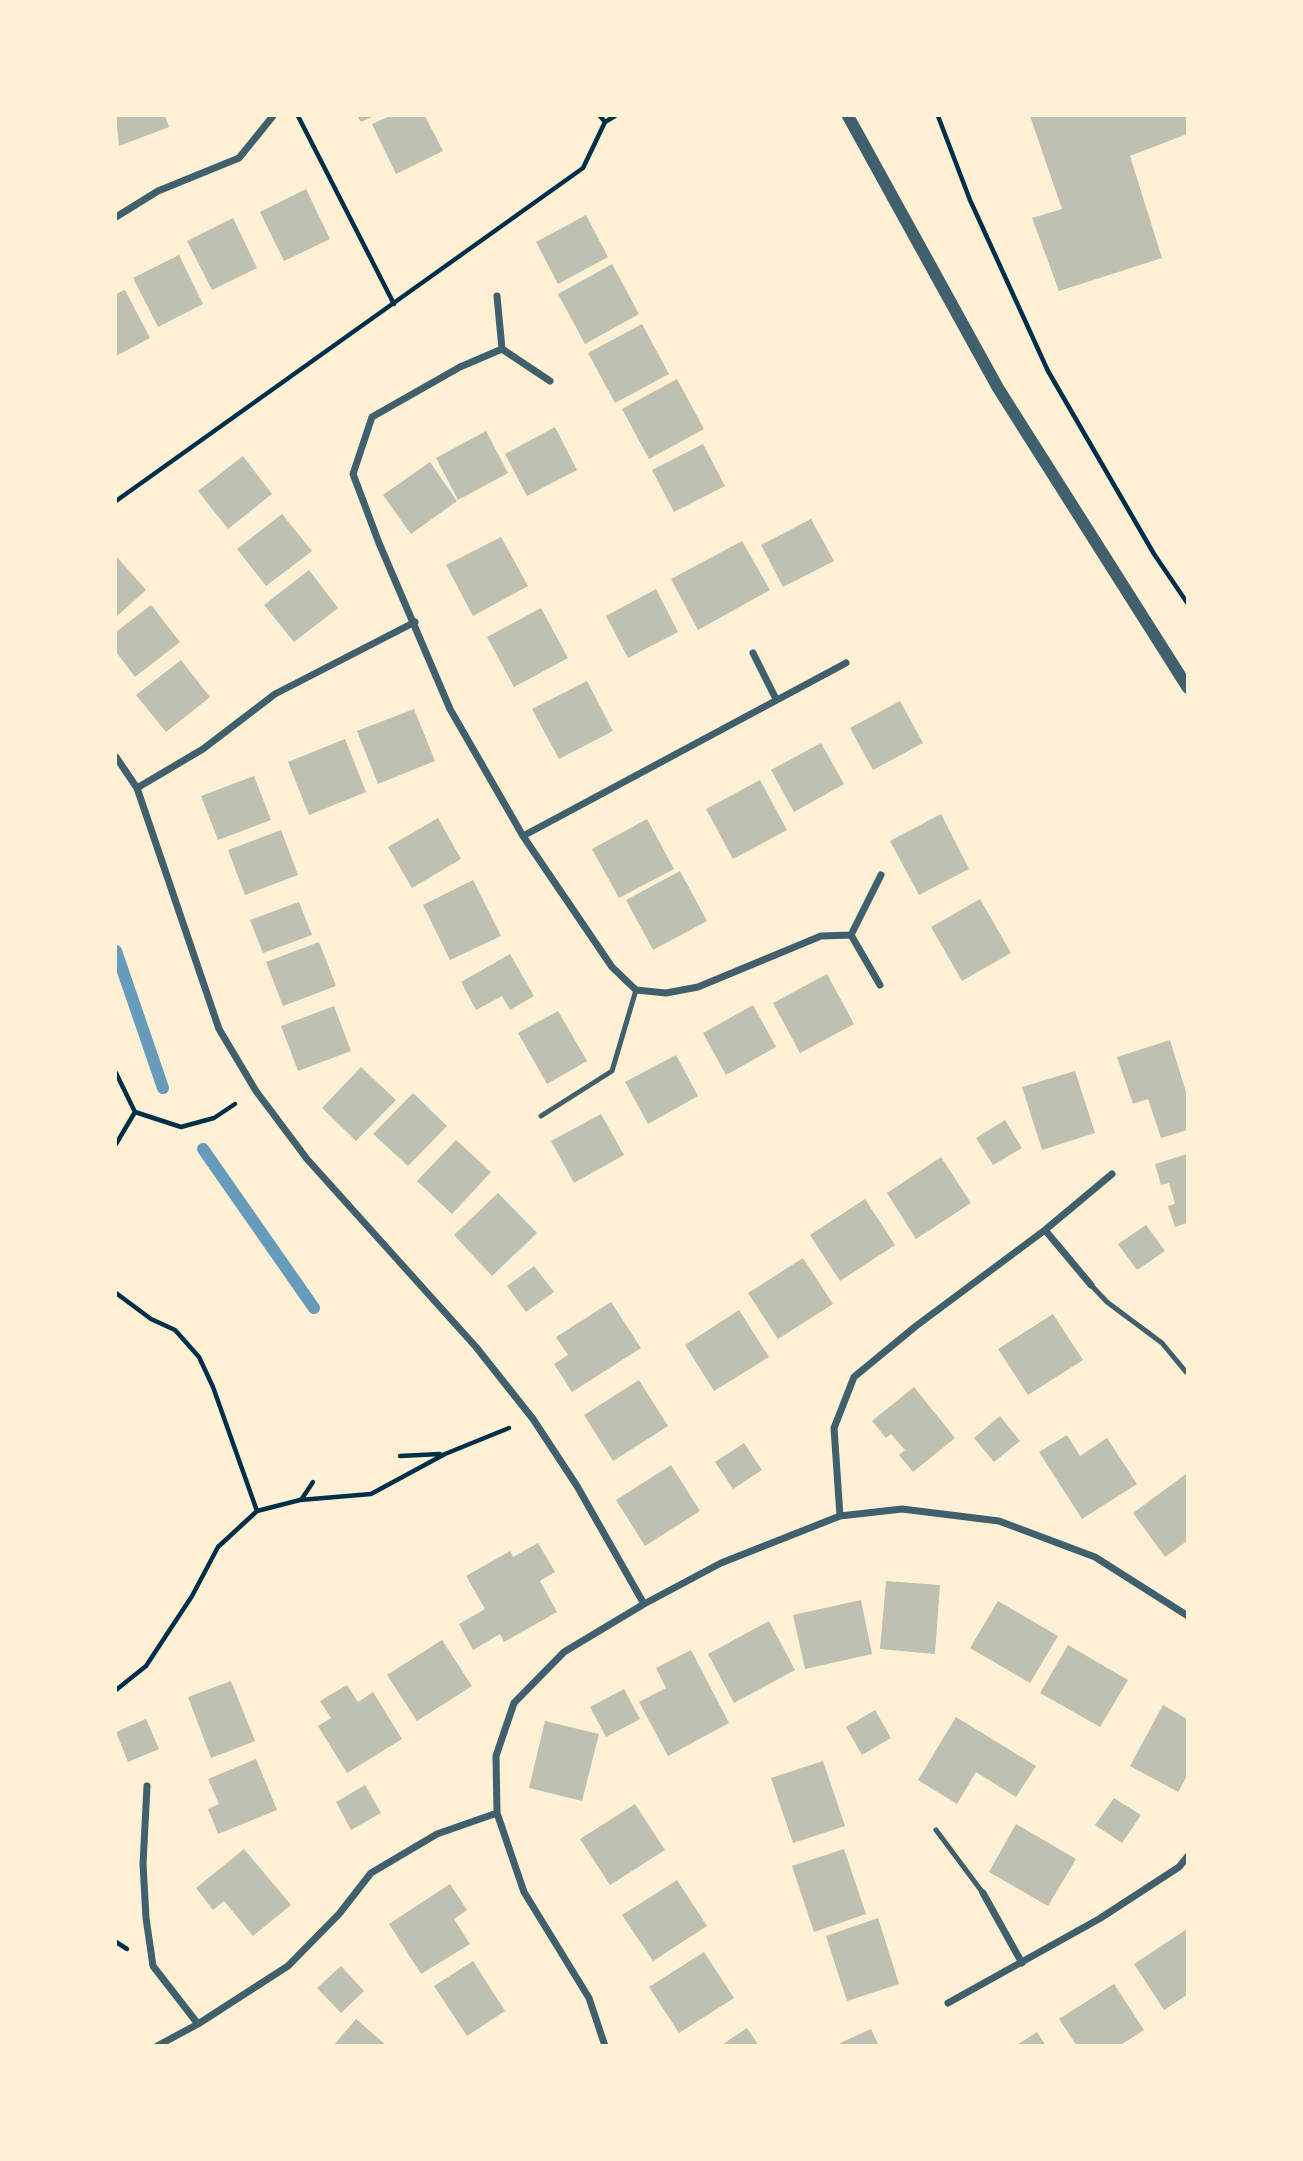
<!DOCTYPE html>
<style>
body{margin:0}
#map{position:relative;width:1303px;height:2161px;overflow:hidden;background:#fdf0d5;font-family:Figtree,sans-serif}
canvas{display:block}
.frame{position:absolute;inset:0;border:117px solid #fdf0d5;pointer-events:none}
</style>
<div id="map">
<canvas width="1303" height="2161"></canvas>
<div class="frame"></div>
</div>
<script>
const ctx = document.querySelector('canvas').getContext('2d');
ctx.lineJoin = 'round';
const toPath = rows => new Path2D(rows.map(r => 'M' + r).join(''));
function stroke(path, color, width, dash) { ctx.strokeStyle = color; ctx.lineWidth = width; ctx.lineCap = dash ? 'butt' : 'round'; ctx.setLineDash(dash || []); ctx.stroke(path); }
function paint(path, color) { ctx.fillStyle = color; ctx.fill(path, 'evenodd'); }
const stream = toPath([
 [116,951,163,1088],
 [203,1149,314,1308]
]);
const building = toPath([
 [116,116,165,116,169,127,119,146],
 [357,116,374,116,361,122],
 [390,116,425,116,443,151,396,174,372,124],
 [1030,116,1187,116,1187,134,1130,156,1162,258,1059,291,1032,218,1062,209],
 [306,189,330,239,284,261,260,212],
 [586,215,608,257,558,284,536,242],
 [233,218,257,268,212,290,187,241],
 [179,255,203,304,158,327,133,278],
 [612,264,639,314,585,344,558,294],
 [125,290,150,338,116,356,116,294],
 [642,324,669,374,615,403,588,353],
 [677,379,704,429,649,459,622,409],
 [555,427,577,470,527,496,505,454],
 [486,431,508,473,458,500,436,458],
 [703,444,725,486,674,512,652,470],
 [243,456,272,494,228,529,198,491],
 [430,462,457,501,411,534,383,495],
 [282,514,312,551,266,586,237,549],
 [811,519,834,561,783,587,761,545],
 [501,537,528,586,473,616,446,565],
 [742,541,770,590,698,630,671,579],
 [116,556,146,590,116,617],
 [309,570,338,608,294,642,264,605],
 [656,589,678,632,628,658,606,616],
 [151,605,180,642,135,677,116,652,116,632],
 [541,608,568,658,514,687,487,637],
 [181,660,210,697,166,732,136,695],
 [587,681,613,731,559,759,532,709],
 [900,701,923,743,873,770,850,728],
 [414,709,435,761,378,784,357,731],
 [345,739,366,792,309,815,288,762],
 [821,743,844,784,794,812,771,770],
 [254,776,271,820,218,840,201,796],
 [760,780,787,830,733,859,706,809],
 [941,814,969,869,919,895,890,841],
 [438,818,461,859,412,888,388,847],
 [647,819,674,869,619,898,592,849],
 [281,830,298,875,245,895,228,850],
 [680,871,707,921,653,950,626,900],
 [473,880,501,936,450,960,423,905],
 [980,899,1011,953,962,981,931,927],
 [299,902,312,935,263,953,250,920],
 [319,942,336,986,283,1006,266,962],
 [510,954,534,996,510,1010,502,996,476,1010,461,982],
 [827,974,854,1024,800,1053,773,1003],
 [753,1005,776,1047,726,1075,703,1033],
 [334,1006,351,1051,298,1071,281,1026],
 [558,1011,587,1061,547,1084,518,1033],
 [1170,1040,1187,1095,1187,1130,1161,1138,1148,1099,1133,1104,1117,1057],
 [676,1055,698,1096,648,1124,625,1082],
 [361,1067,396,1100,356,1141,322,1108],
 [1075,1071,1095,1133,1042,1150,1022,1087],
 [413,1093,447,1126,408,1166,373,1134],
 [601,1114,624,1155,574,1183,551,1141],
 [1005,1120,1022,1148,993,1165,976,1138],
 [456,1140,491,1172,452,1214,417,1181],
 [1187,1154,1187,1223,1175,1227,1168,1206,1175,1204,1172,1193,1169,1183,1161,1185,1155,1164],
 [941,1157,971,1203,916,1239,887,1193],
 [498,1193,537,1233,492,1276,454,1235],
 [865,1199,895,1245,840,1281,810,1235],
 [1146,1225,1165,1251,1137,1270,1118,1244],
 [803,1258,833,1304,778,1339,748,1293],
 [534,1266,554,1292,526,1312,507,1286],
 [611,1302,641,1348,572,1392,554,1364,568,1355,556,1337],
 [739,1310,769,1357,714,1391,685,1345],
 [1053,1314,1083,1360,1028,1395,998,1349],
 [639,1380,668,1426,613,1461,584,1415],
 [914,1387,955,1438,913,1472,899,1455,905,1450,891,1434,886,1438,872,1421],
 [1000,1416,1020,1441,994,1462,974,1438],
 [1067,1435,1080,1456,1107,1438,1137,1484,1082,1519,1039,1452],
 [744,1443,762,1470,733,1489,715,1462],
 [671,1465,700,1511,645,1546,616,1500],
 [1186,1474,1187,1541,1165,1557,1133,1513],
 [538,1543,555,1572,540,1581,557,1612,504,1642,500,1634,473,1650,459,1624,485,1609,466,1576,510,1551,513,1557],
 [886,1581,940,1585,935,1654,880,1649],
 [861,1600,872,1654,805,1669,793,1615],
 [998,1601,1058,1636,1030,1683,970,1648],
 [769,1621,795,1670,734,1703,708,1654],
 [442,1640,472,1686,417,1721,387,1675],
 [1068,1645,1128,1680,1100,1727,1040,1693],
 [691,1650,729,1723,668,1756,639,1702,666,1688,656,1668],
 [231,1681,255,1741,211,1758,188,1697],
 [347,1685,358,1702,373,1692,402,1739,347,1773,318,1726,331,1718,320,1701],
 [624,1689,640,1719,606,1737,590,1707],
 [1163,1705,1187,1719,1187,1776,1178,1792,1130,1766],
 [875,1710,891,1738,862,1755,846,1727],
 [956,1717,1036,1766,1016,1797,976,1772,957,1804,918,1780],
 [146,1719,159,1749,128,1762,116,1732],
 [545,1721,599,1734,582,1801,529,1788],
 [256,1759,277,1810,218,1834,208,1809,219,1804,208,1779],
 [823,1761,845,1826,793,1843,771,1778],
 [365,1785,381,1813,351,1830,336,1802],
 [1114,1798,1141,1815,1122,1843,1095,1825],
 [635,1804,665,1850,610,1885,580,1839],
 [1016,1824,1076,1859,1048,1906,989,1872],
 [244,1849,291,1905,253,1936,224,1901,213,1910,196,1888],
 [844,1849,866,1914,814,1932,792,1866],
 [677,1880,707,1926,653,1961,622,1915],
 [450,1884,467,1910,454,1919,470,1944,421,1974,389,1924],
 [878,1918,899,1984,847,2001,826,1936],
 [1187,1929,1187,1995,1164,2010,1134,1964],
 [704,1952,734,1998,679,2033,649,1987],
 [473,1961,505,2011,467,2036,434,1986],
 [341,1966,364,1991,341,2013,317,1988],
 [1114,1984,1144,2030,1119,2046,1077,2046,1059,2019],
 [356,2019,387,2046,333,2046],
 [747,2028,759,2046,720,2046],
 [871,2029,879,2046,841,2046,840,2043],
 [1037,2032,1046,2046,1015,2046]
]);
const path = toPath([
 [298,116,394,304],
 [600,116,605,122],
 [938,116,970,200,1048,371,1154,554,1188,604],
 [116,501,583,168,605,122,615,116],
 [116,1073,135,1112,116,1144],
 [135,1112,181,1127,214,1118,235,1104],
 [116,1293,151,1319,175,1330,199,1357,213,1387,257,1511],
 [400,1456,440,1454],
 [301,1500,313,1482],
 [116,1690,146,1666,192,1596,218,1547,257,1511,300,1500,371,1494,445,1454,509,1428],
 [116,1942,127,1949]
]);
const service = toPath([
 [541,1116,612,1071,636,990],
 [1091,1285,1107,1302,1162,1343,1186,1372],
 [936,1830,983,1893]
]);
const minor = toPath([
 [116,217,158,191,239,158,273,116],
 [497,296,502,349,460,367,372,417,353,474,379,543,450,709,523,836,612,967,636,990,666,993,698,987,821,936,851,935,880,985],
 [502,349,550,381],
 [753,653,776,699],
 [116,757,137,788,219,1029,256,1091,307,1159,476,1347,533,1419,577,1486,644,1604,721,1563,840,1516,902,1509,999,1521,1095,1557,1188,1616],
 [137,788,203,749,275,694,415,622],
 [523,836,846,663],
 [851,935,881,875],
 [1045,1230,1091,1285],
 [840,1516,834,1428,854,1377,916,1326,1045,1230,1112,1174],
 [147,1786,143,1864,146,1918,153,1966,198,2024],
 [983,1893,1022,1963],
 [948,2003,1099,1919,1179,1867,1188,1856],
 [157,2046,198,2024,288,1966,339,1914,371,1873,437,1834,497,1813],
 [605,2046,589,1998,524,1892,497,1813,496,1756,514,1703,564,1652,644,1604]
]);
const tertiary = toPath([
 [848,116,998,388,1188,688]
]);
stroke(stream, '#669bbc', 12);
paint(building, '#bec0b2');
stroke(path, '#003049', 4.5);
stroke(service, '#3f606c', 5);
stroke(minor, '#3f606c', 7);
stroke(tertiary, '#3f606c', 12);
</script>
